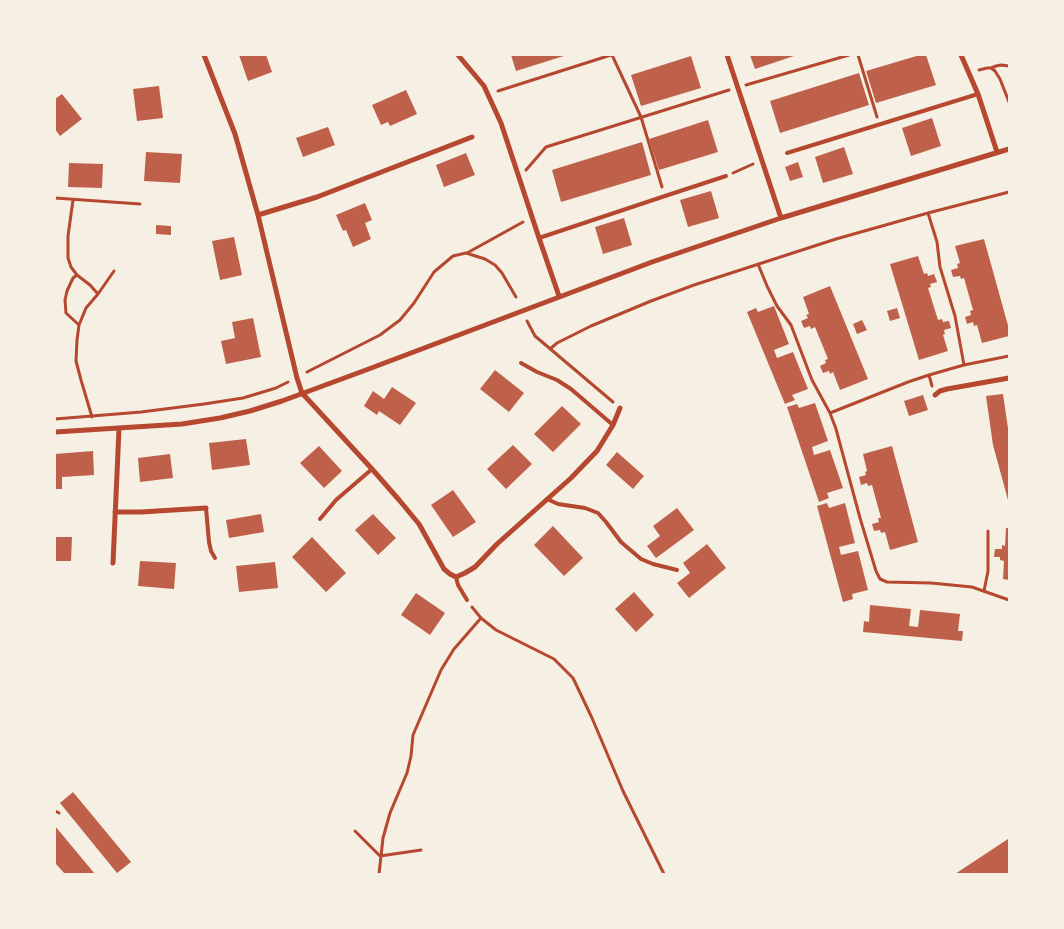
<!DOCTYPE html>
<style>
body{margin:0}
#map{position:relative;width:1064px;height:929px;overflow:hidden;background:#f6efe4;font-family:"IBM Plex Serif",serif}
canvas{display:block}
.frame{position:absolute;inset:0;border:56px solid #f6efe4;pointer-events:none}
</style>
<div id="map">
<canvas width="1064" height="929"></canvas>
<div class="frame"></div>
</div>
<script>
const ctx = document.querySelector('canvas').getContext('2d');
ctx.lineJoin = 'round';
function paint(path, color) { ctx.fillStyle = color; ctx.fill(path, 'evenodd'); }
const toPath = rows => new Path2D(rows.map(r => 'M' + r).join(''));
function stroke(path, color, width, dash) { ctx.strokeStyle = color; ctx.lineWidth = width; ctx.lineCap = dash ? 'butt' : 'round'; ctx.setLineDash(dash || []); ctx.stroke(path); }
const building = toPath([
 [239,55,266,55,272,72,248,81],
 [511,55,567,55,516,71],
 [750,55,797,55,755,69],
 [920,55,926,55,936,85,876,103,866,71],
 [691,56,701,88,641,106,631,75],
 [859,73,869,105,780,133,770,101],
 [159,86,163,118,137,121,133,89],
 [406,90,417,114,390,126,388,122,381,125,372,105],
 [62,94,82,119,60,136,55,129,55,99],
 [932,118,941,146,911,156,902,128],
 [708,120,718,152,659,170,649,139],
 [328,127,335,145,303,157,296,138],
 [642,142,651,175,561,202,552,170],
 [844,147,853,174,823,183,815,157],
 [146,152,182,154,180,183,144,181],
 [466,153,475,175,444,187,436,165],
 [798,162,803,177,790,181,785,167],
 [69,163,103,164,102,188,68,187],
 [711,191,719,218,688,227,680,200],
 [365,203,372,220,365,223,371,239,353,247,346,230,343,231,336,215],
 [624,218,632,245,603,254,595,227],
 [156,225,171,226,171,235,156,234],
 [234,237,242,275,220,280,212,241],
 [984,239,1009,329,1009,336,982,343,977,325,974,326,973,322,967,324,965,317,971,315,970,311,973,310,964,278,961,279,960,276,953,277,951,270,958,268,957,264,960,263,955,246],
 [918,256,924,274,927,273,928,276,934,274,937,282,930,284,931,287,928,288,938,320,942,319,943,322,949,321,951,328,944,330,945,334,943,335,948,351,919,360,890,264],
 [830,286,868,379,840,390,833,372,830,374,829,371,823,373,820,366,826,363,825,360,828,359,815,327,811,329,810,326,804,328,801,321,808,318,806,315,809,314,803,297],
 [774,306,789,344,774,350,777,358,793,352,808,389,792,395,795,400,785,404,747,312,756,308,758,312],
 [897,308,900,318,890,321,887,311],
 [253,318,261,357,226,364,221,341,235,338,232,322],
 [862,320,867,330,857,334,853,324],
 [495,370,524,393,509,412,480,389],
 [392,387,416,403,400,425,379,411,377,415,364,406,373,391,384,399],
 [1003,394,1009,435,1008,500,993,445,986,396],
 [923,395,928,410,909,416,904,401],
 [815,403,828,441,812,447,814,455,830,450,843,488,827,493,829,498,819,502,787,407,797,404,799,408],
 [562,406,581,424,553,452,534,434],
 [246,439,250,465,212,470,209,443],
 [513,445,532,464,506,489,487,469],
 [319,446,342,471,324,488,300,463],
 [892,446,918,542,890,550,885,532,881,533,880,530,874,531,872,524,879,522,878,518,881,518,872,485,868,486,867,483,861,485,859,477,866,475,865,472,867,471,863,454],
 [93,451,94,475,62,477,62,489,55,489,55,454],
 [617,452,644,476,633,489,606,465],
 [170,454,173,478,140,482,138,458],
 [453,490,476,522,453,537,431,505],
 [827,503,829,508,845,503,855,543,839,547,841,555,858,551,868,590,852,594,853,599,843,602,817,506],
 [677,508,694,530,656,558,647,546,660,536,653,526],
 [261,514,264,532,229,538,226,520],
 [373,514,396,538,378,555,355,530],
 [553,526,583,558,564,576,534,545],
 [1006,528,1009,528,1009,580,1003,579,1004,561,1000,560,1000,557,994,557,995,549,1002,549,1002,545,1005,546],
 [55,537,72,537,71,561,55,561],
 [312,537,346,573,326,592,292,557],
 [707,544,726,568,689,598,677,583,690,573,683,563],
 [140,561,176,563,174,589,138,586],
 [275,562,278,588,239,592,236,566],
 [634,592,654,615,636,632,615,609],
 [416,593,445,613,430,635,401,615],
 [870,605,911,609,909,626,918,627,920,610,960,614,958,631,963,631,962,641,863,632,864,621,869,622],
 [73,792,131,862,117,873,60,803],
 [55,826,95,874,65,874,55,863],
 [1008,839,1009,874,955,874]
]);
const path = toPath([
 [612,55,641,117,662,187],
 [858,55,877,117],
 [991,68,996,66,1001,65,1009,66],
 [979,70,987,68,991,68,995,71,1000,79,1009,102],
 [746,85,849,55],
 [498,91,611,55],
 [526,170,546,147,729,90],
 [733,173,753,164],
 [55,198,140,204],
 [73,200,68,236,68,258,71,267,77,275,90,285,98,294,86,308,79,325,77,340,76,361,81,380,92,417],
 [928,213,937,242,940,267,955,316,964,365],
 [467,253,523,222],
 [758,264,767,286,777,306,791,325,812,380,830,413,836,429,860,518,876,571,880,579,887,582,931,583,972,587,1009,600],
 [77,275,73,278,67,291,65,300,66,313,79,325],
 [98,294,114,271],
 [527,321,535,336,613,402],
 [550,349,557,343,591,326,651,301,694,285,836,239,928,213,1009,192],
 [307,372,380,335,400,320,414,303,434,272,453,256,466,253,485,259,495,265,502,273,516,297],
 [929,375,932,386],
 [830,413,908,382,929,375,964,365,1009,356],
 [55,419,141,412,204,404,243,398,276,388,288,382],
 [984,591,988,571,988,531],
 [472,607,481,618,496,630,554,659,573,678,592,718,623,791,664,874],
 [55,811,59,813],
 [355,831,380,856,421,850],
 [379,874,383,838,390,813,407,773,411,756,413,735,441,670,454,649,481,618]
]);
const service = toPath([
 [787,153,978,94],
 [539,238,665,196,726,176],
 [521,363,537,372,557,380,571,389,613,425],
 [547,499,558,504,585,508,598,513,606,522,621,542,641,559,653,564,677,570],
 [206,508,209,542,211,551,215,558],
 [320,519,336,500,372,469],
 [456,577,458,585,467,600]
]);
const minor = toPath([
 [204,55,235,134,258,215,297,378,302,393,372,469,400,501,419,524,444,569,450,574,456,577,465,573,475,567,497,544,571,478,597,451,613,425,620,408],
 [458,55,484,86,501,123,539,238,559,296],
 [727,55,781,218],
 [961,55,978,94,997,152],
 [258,215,317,197,472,137],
 [935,395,940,391,947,389,1009,378],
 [55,432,182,424,220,418,250,411,282,401,366,370,652,262,781,218,1009,149],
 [115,512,141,512,206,508],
 [113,563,119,429]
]);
paint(building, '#bf614a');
stroke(path, '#b5482f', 3);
stroke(service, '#b5482f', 4);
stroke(minor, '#b5482f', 5);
</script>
